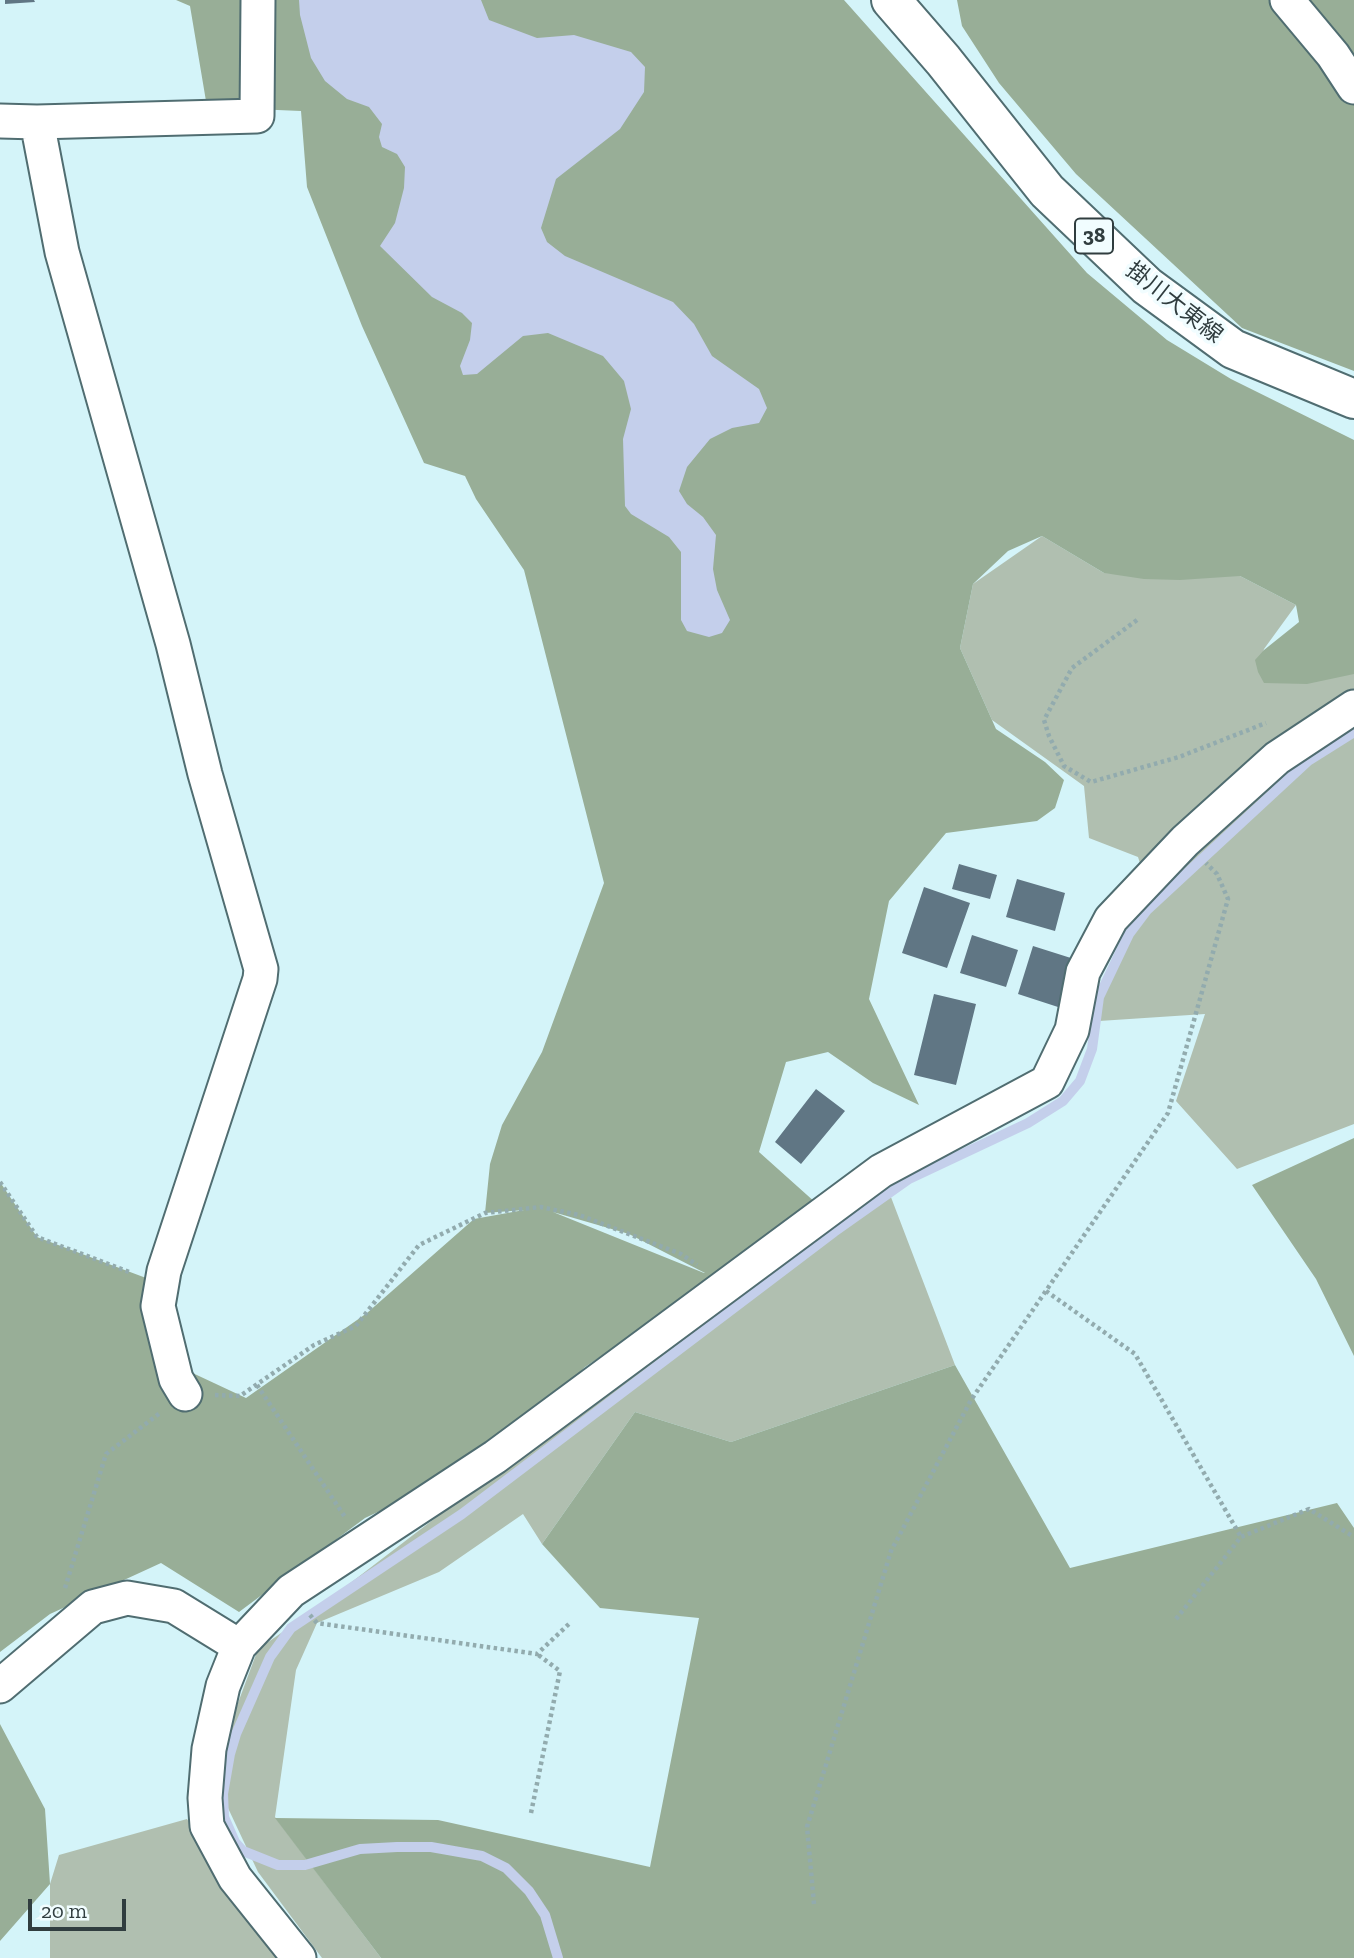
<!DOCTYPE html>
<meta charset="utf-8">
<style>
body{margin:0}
#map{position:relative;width:1354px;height:1958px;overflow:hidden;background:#d4f4f9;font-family:"Zilla Slab",serif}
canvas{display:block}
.scale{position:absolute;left:28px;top:1899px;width:98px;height:32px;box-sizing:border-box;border:4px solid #303d3f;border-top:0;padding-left:9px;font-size:21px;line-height:24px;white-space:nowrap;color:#303d3f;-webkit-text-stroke:5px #f1fdff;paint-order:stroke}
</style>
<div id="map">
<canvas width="1354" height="1958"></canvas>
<div class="scale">20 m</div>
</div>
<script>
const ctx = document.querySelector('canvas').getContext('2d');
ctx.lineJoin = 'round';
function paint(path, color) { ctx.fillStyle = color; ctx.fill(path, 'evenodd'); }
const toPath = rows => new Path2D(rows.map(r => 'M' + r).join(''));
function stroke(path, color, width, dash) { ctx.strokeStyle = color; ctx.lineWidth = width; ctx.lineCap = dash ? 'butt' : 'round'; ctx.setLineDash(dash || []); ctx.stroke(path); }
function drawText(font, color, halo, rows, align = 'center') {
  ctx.font = font + ' "Zilla Slab","Noto Sans JP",serif'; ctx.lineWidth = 7; ctx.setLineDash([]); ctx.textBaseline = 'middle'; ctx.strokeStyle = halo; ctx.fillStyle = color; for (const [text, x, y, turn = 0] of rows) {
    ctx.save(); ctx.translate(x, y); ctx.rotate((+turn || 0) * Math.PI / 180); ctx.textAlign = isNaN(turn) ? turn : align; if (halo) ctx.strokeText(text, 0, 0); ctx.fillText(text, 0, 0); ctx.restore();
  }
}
const green = toPath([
 [1042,536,1104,573,1240,576,1296,605,1264,649,1258,672,1354,673,1354,1124,1237,1169,1176,1101,1205,1014,1084,1022,1147,885,1138,857,1089,838,1084,786,992,720,960,648,973,584],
 [881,1171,955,1365,731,1442,635,1412,542,1544,523,1514,439,1572,317,1623,296,1670,275,1817,381,1958,322,1958,258,1872,228,1808,222,1746,258,1649,319,1607,519,1454],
 [187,1819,286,1958,50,1958,50,1884,59,1855]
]);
const forest = toPath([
 [176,0,844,0,1087,273,1167,340,1231,379,1354,440,1354,674,1307,684,1264,683,1258,672,1255,660,1264,650,1299,622,1296,605,1240,576,1180,580,1144,579,1104,573,1042,536,1008,551,973,584,960,648,996,729,1045,762,1064,780,1055,808,1037,821,946,833,889,901,869,999,919,1105,873,1083,828,1052,786,1062,759,1152,826,1212,716,1279,585,1367,495,1457,365,1518,239,1612,161,1563,50,1614,0,1652,0,1182,37,1237,162,1284,184,1369,246,1398,367,1313,474,1219,524,1210,485,1213,490,1164,502,1125,542,1052,604,883,524,570,476,499,465,476,424,463,362,326,307,187,301,111,207,107,190,6],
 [553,1212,629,1234,705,1273,704,1273],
 [957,0,1354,0,1354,371,1242,328,1076,174,999,83,962,26],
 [1354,1138,1354,1356,1316,1279,1252,1185],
 [955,1365,1070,1568,1337,1503,1354,1528,1354,1958,381,1958,275,1818,438,1820,650,1867,699,1618,600,1608,542,1544,635,1412,731,1442],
 [0,1724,45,1809,50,1884,0,1941]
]);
const water = toPath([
 [299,0,481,0,489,20,537,38,574,35,631,52,645,67,644,92,620,129,556,179,541,228,547,242,565,256,673,302,694,324,712,356,759,389,767,408,759,423,732,428,710,439,687,467,679,491,687,504,703,517,716,535,713,569,717,590,730,620,722,633,709,637,687,631,681,620,681,552,669,537,631,514,625,506,623,439,631,409,624,381,603,356,548,333,523,336,477,374,463,375,460,366,470,340,472,323,462,313,432,297,380,246,395,223,404,188,405,167,397,154,382,147,379,137,382,124,369,107,347,99,325,81,311,58,300,15]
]);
const stream = toPath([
 [558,1958,545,1915,529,1891,506,1868,482,1856,431,1847,397,1847,360,1849,305,1865,278,1865,243,1851,235,1842,224,1817,223,1794,230,1754,236,1734,270,1657,291,1628,462,1514,834,1232,909,1179,1028,1123,1063,1101,1080,1081,1092,1049,1099,997,1129,934,1147,910,1308,761,1354,732]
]);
const building = toPath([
 [5,0,34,0,35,2,5,4],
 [959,864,997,875,990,899,952,889],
 [1017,879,1065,893,1055,931,1006,917],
 [924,887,970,903,947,968,902,953],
 [972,935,1018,950,1006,987,960,973],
 [1033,946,1074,959,1058,1007,1018,994],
 [934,994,976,1004,956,1085,914,1075],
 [816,1089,845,1111,801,1164,775,1142]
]);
const path = toPath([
 [1137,620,1072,668,1044,720,1049,736,1064,766,1091,782,1179,757,1266,723],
 [0,1182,37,1237,132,1273],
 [1046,1291,1135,1354,1241,1537],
 [257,1385,345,1517],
 [215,1395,240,1396,314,1345,356,1326,419,1245,485,1213,541,1207,579,1215,681,1254,697,1265],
 [65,1588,106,1454,160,1413],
 [310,1615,317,1623,537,1654,571,1622],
 [1176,1619,1241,1537,1309,1509,1354,1537],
 [531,1813,560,1671,537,1654],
 [814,1904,807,1827,891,1551,971,1400,1168,1113,1228,899,1217,874,1206,863]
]);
const minor = toPath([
 [1287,0,1333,55,1354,87],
 [0,121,37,122,62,252,173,644,205,774,261,969,260,979,164,1271,158,1306,176,1379,185,1394],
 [37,122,257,116,258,0],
 [0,1686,93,1607,127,1598,174,1606,239,1646],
 [299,1958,235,1878,207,1826,205,1798,209,1749,223,1686,239,1646,291,1591,495,1457,881,1171,1047,1082,1072,1030,1083,972,1111,919,1185,841,1277,758,1354,707]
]);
const major = toPath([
 [891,0,943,60,1047,191,1147,286,1233,349,1354,399]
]);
const shields = [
 [1094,236,38]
];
const shieldNames = [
 ["38",1094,236]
];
const streetNames = [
 ["掛川大東線",1174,303,38]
];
paint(green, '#b0bfb0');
paint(forest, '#98ae97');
paint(water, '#c4cfeb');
stroke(stream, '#c4cfeb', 10);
paint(building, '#607684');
stroke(minor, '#506d71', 37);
stroke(major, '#506d71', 42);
stroke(path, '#92abae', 4.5, [3.5, 3.5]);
stroke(minor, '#fff', 33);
stroke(major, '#fff', 38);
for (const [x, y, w] of shields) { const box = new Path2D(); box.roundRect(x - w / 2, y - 17.5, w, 35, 5); ctx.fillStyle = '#f1fdff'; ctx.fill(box); stroke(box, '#303d3f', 2); }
drawText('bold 21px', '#303d3f', null, shieldNames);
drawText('23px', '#303d3f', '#f1fdff', streetNames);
</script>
